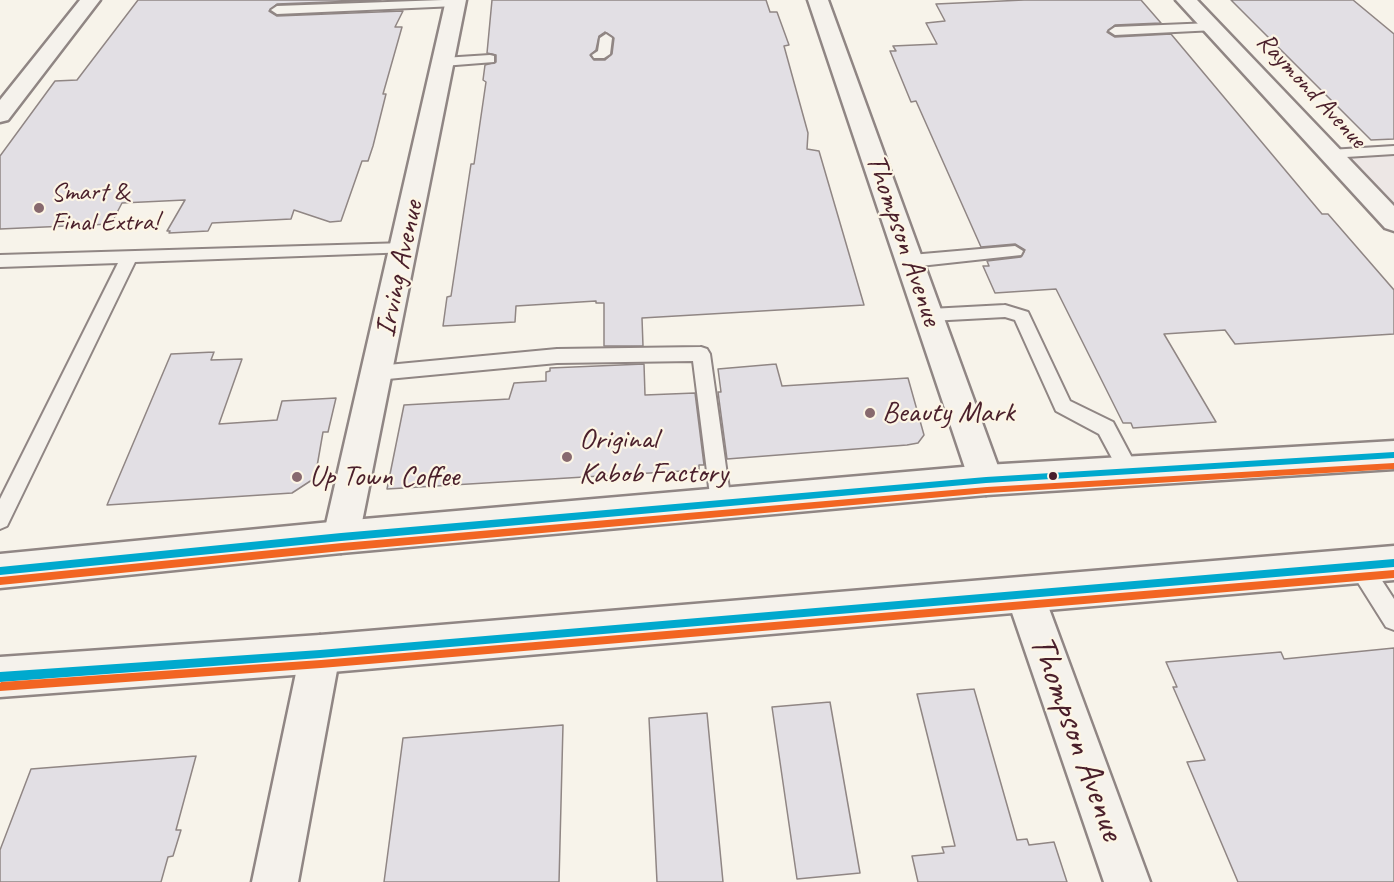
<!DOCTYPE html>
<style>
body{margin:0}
canvas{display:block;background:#f7f3ea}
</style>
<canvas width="1394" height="882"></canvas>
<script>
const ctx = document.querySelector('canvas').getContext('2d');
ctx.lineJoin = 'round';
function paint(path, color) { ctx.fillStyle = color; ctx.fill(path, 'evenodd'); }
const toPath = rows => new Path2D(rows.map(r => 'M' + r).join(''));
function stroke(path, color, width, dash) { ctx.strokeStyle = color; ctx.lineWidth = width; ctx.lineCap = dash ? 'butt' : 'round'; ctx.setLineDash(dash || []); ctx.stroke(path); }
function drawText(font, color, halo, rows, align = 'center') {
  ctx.font = font + ' Caveat,sans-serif'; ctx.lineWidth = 4.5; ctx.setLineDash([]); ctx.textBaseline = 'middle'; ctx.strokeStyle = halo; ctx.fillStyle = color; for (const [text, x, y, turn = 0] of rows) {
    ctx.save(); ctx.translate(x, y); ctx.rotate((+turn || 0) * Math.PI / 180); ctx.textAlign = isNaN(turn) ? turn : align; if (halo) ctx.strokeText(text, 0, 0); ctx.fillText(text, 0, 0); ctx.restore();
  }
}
const built = toPath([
 [1394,144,1394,205,1337,147]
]);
const building = toPath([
 [138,0,381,0,277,4,269,11,277,16,403,11,395,27,402,27,383,94,386,94,373,146,368,161,362,161,341,221,330,222,294,210,291,219,212,223,208,231,169,233,170,231,167,231,185,200,122,203,111,224,0,229,0,156,55,81,77,80,138,0],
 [492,0,766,0,770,12,777,12,789,45,784,46,808,133,807,149,819,151,864,305,642,318,643,346,604,346,604,303,596,303,596,301,516,306,515,322,443,326,447,297,451,296,471,164,474,164,486,82,483,80,485,65,496,62,496,55,487,53,492,0],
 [605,32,614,38,612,54,605,60,594,60,590,55,596,50,599,36,605,32],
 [1024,0,1141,0,1161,23,1115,25,1107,32,1115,37,1171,34,1322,214,1328,214,1394,290,1394,334,1235,344,1225,330,1164,334,1216,422,1133,428,1131,423,1123,423,1056,289,995,293,983,266,989,266,987,261,1021,257,1025,250,1015,244,981,247,916,101,911,102,890,51,896,51,893,46,937,44,926,23,945,21,936,4,1024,0],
 [1231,0,1353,0,1394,34,1394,139,1371,140,1231,0],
 [214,352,211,360,242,359,219,424,277,420,282,401,336,398,328,432,323,432,315,478,292,493,107,505,171,354,214,352],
 [644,364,645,395,695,393,704,465,699,465,699,470,387,489,404,405,509,399,514,383,546,381,546,372,550,371,550,368,644,364],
 [776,364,782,386,908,378,924,435,918,443,907,445,727,459,718,392,721,392,718,369,776,364],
 [1394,648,1394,882,1238,882,1187,762,1205,760,1173,687,1177,687,1166,662,1281,652,1284,659,1394,648],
 [974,689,1017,840,1027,839,1029,845,1054,842,1067,882,918,882,912,856,944,853,942,847,955,846,917,694,974,689],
 [830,702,860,873,797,879,772,707,830,702],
 [707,713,723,882,657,882,649,718,707,713],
 [563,725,559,882,384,882,403,738,563,725],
 [196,756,176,830,181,830,173,856,168,857,161,882,0,882,0,850,31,769,196,756]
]);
const service = toPath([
 [443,0,458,0,462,3,456,6,277,14,271,10,277,6,443,0],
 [1211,23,1215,24,1215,30,1115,35,1109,31,1115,27,1211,23],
 [606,34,612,38,610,54,604,58,594,58,592,55,598,51,600,38,606,34],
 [490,55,494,56,494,62,443,66,437,62,443,58,490,55],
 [1394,146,1394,154,1330,158,1323,154,1330,150,1394,146],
 [405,243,411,244,413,248,411,252,135,262,7,526,0,529,0,499,118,263,0,267,0,255,405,243],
 [1015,246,1023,251,1021,255,911,267,903,261,911,255,1015,246],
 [1005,305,1028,312,1070,401,1113,422,1139,471,1136,477,1129,479,1122,477,1099,434,1056,411,1015,320,1005,317,930,321,921,315,930,309,1005,305],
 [701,347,707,349,710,354,731,503,728,509,721,512,714,509,711,503,693,361,557,363,377,380,371,378,368,373,371,368,377,366,557,349,701,347],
 [1360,556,1368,559,1394,599,1394,630,1386,627,1352,573,1349,566,1352,559,1360,556]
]);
const minor = toPath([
 [80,0,100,0,8,120,0,122,0,100,80,0],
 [446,0,466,0,359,537,354,548,341,553,328,548,323,537,446,0],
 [808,0,828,0,1003,480,998,490,986,495,974,490,969,480,808,0],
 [1176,0,1197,0,1394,206,1394,231,1385,228,1176,0],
 [1025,577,1038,583,1044,595,1150,882,1104,882,1006,595,1012,583,1025,577],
 [320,635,334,640,340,654,298,882,252,882,300,654,306,640,320,635]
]);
const secondary = toPath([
 [1394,441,1394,469,986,495,341,553,0,588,0,554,341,521,986,465,1394,441],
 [1394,546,1394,580,320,673,0,697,0,657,320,635,1394,546]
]);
const bus1 = toPath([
 [1394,452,1394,458,986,483,341,541,0,575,0,567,341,533,986,477,1394,452],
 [1394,559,1394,567,320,658,0,682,0,672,320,650,1394,559]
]);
const bus2 = toPath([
 [1394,463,1394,469,987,493,342,551,0,585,0,577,1,577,342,543,987,487,1394,463],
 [1394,570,1394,578,321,668,0,691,0,683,1,682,321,660,1394,570]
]);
const markers = [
 [39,208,6,"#87696e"],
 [870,413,6,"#87696e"],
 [567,457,6,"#87696e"],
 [1053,476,5,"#4a1f2b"],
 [297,477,6,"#87696e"]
];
const farStreetnames = [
 ["Raymond Avenue",1311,91,47]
];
const farPoinames = [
 ["Smart &",51,193],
 ["Final Extra!",51,223]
];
const streetNames = [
 ["Thompson Avenue",903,240,71],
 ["Irving Avenue",400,269,-78]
];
const poiNames = [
 ["Beauty Mark",882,413],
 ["Original",579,440],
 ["Kabob Factory",579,474],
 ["Up Town Coffee",309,477]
];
const nearStreetnames = [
 ["Thompson Avenue",1076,738,70]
];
paint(built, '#ede7e5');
paint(building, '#e2dfe4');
stroke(building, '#908684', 1.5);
stroke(service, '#908684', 4);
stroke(minor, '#908684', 5);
stroke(secondary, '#908684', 5);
paint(service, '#f5f2ec');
paint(minor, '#f5f2ec');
paint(secondary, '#f5f2ec');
paint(bus1, '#00a9ce');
paint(bus2, '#f26522');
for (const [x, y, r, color] of markers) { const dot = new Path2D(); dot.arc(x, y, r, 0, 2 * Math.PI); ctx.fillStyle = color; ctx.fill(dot); stroke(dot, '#fcf5e5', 2); }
drawText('26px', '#4a1f2b', '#fcf5e5', farStreetnames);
drawText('26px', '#4a1f2b', '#fcf5e5', farPoinames, 'left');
drawText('30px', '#4a1f2b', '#fcf5e5', streetNames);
drawText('30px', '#4a1f2b', '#fcf5e5', poiNames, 'left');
drawText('36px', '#4a1f2b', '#fcf5e5', nearStreetnames);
</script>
